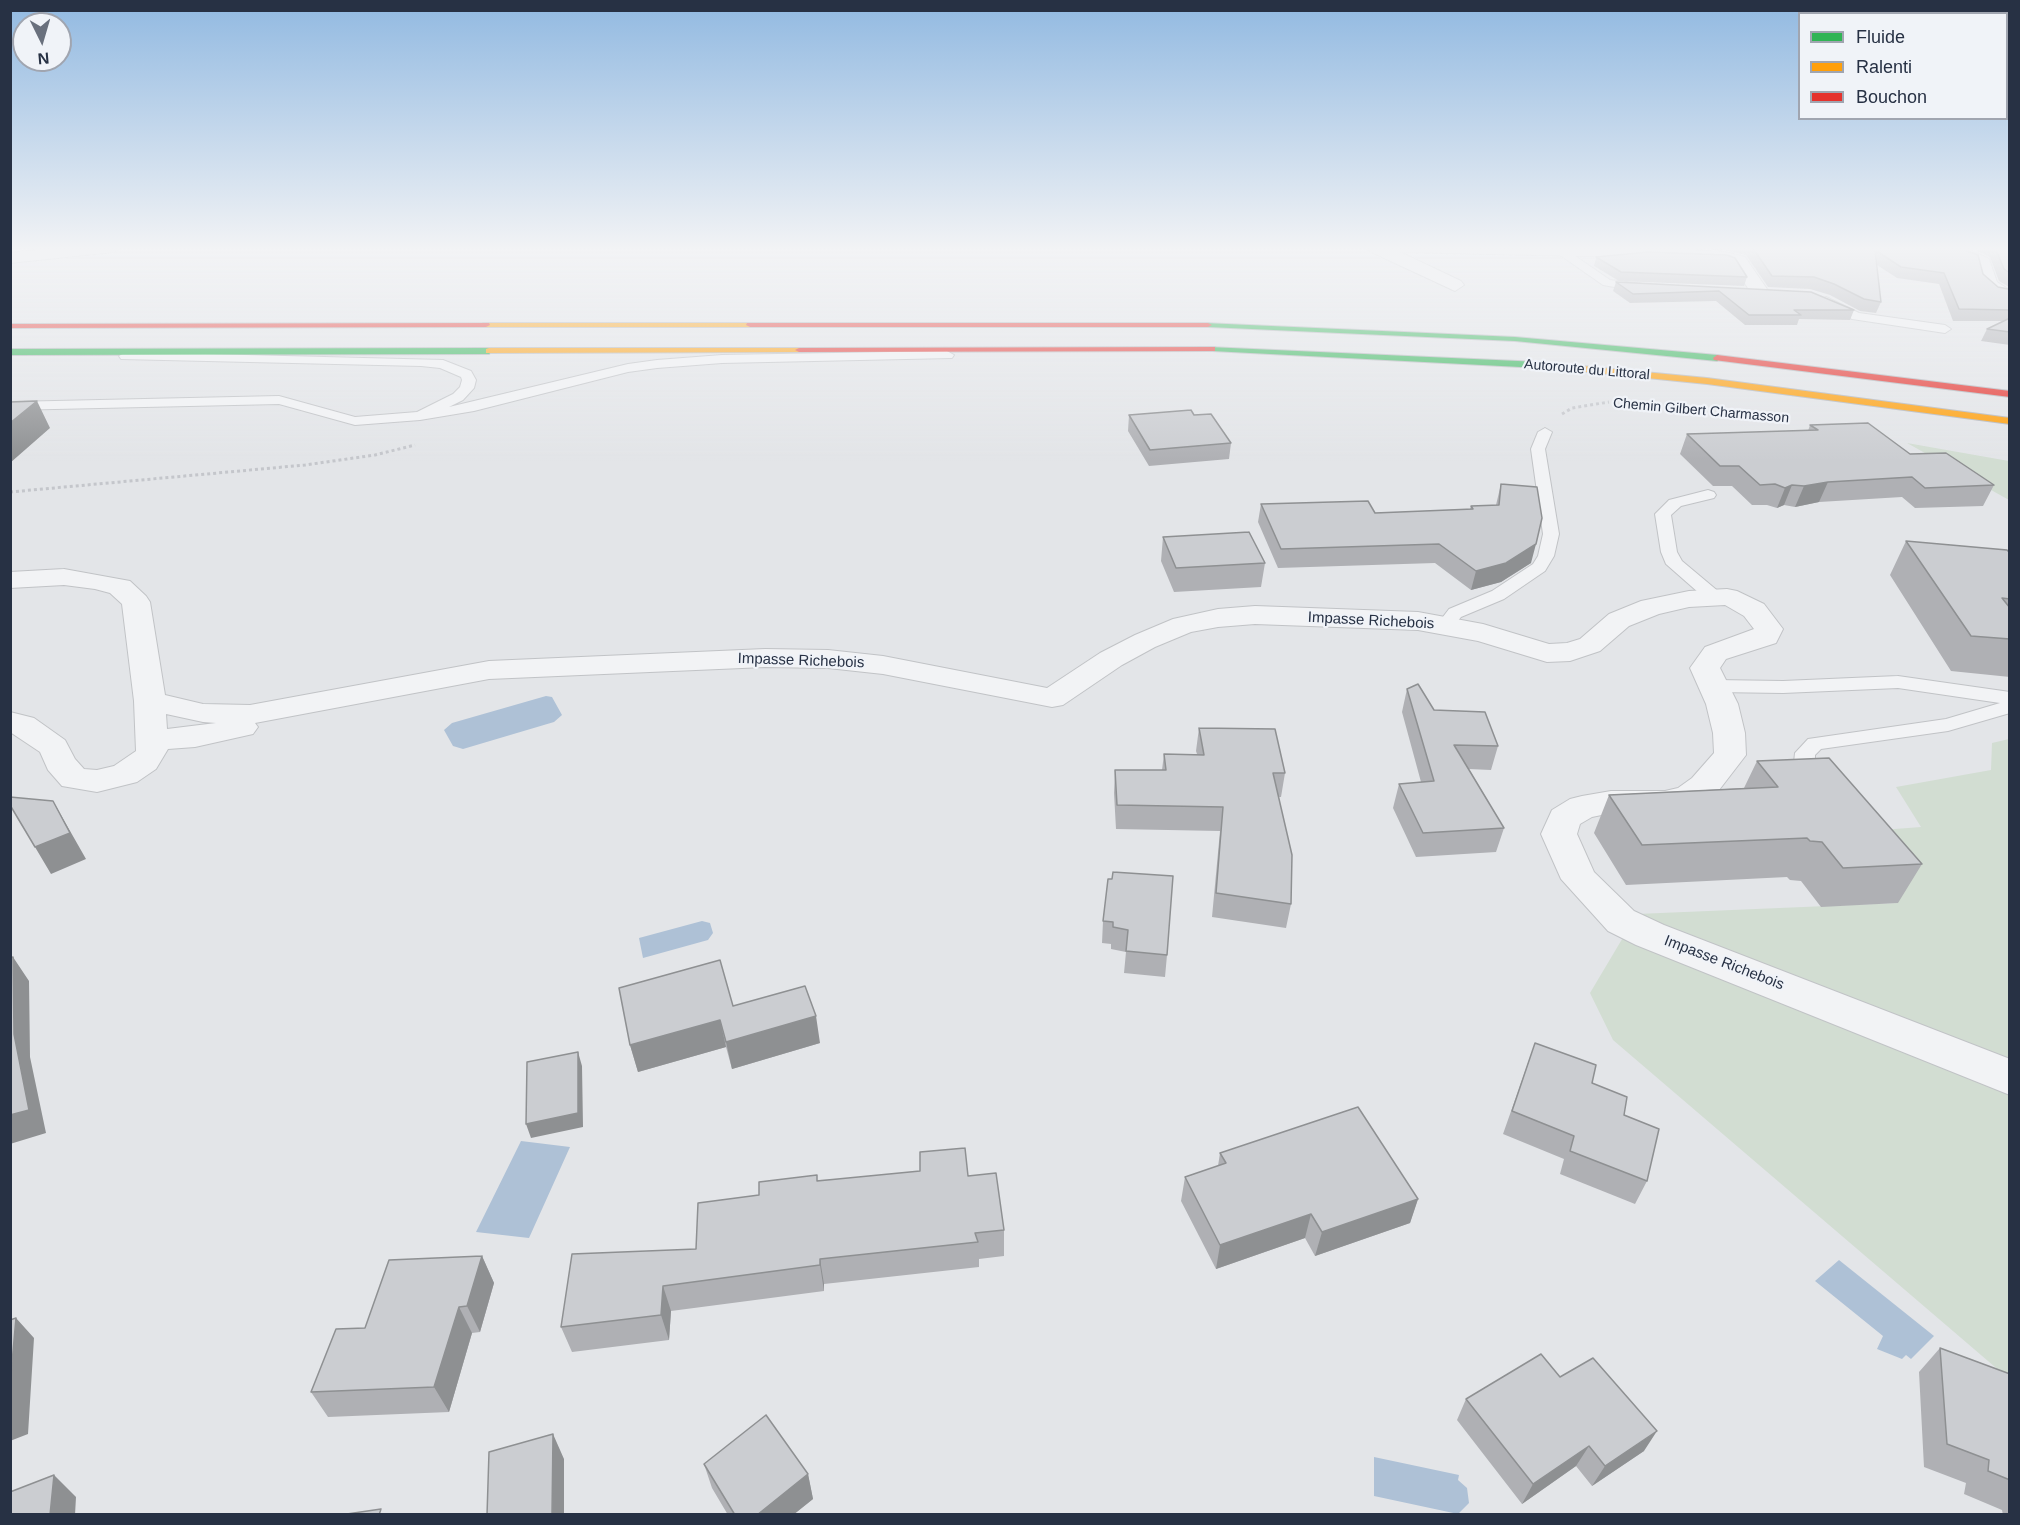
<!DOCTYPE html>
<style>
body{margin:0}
#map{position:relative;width:2020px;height:1525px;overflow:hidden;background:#e3e5e8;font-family:Arial,sans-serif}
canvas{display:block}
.frame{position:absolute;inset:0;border:12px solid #273144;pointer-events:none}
.legend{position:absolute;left:1798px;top:12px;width:210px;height:108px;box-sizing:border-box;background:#f0f3f8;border:2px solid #a0a5b0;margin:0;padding:8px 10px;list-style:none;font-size:18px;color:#273144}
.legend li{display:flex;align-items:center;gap:12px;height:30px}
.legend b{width:30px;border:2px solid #a0a5b0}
.north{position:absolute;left:12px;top:12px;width:60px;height:60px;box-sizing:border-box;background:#f0f3f8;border:2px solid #a0a5b0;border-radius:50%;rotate:175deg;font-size:16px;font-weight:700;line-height:24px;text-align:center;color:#273144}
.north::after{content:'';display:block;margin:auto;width:21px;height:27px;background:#69707d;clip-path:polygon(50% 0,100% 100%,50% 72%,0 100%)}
</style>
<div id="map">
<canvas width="2020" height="1525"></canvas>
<div class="frame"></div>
<ul class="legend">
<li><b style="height:8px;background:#30b455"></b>Fluide</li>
<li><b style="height:8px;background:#ff9f0a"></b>Ralenti</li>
<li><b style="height:8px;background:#e5322d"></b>Bouchon</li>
</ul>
<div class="north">N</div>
</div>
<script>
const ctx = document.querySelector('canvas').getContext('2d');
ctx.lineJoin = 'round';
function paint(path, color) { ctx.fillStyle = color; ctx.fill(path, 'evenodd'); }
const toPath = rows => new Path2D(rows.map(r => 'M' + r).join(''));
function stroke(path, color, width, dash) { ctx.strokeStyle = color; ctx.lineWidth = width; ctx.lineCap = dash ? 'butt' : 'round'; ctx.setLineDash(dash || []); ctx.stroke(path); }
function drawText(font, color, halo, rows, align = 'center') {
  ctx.font = font + ' Arial,sans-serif'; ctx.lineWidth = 4.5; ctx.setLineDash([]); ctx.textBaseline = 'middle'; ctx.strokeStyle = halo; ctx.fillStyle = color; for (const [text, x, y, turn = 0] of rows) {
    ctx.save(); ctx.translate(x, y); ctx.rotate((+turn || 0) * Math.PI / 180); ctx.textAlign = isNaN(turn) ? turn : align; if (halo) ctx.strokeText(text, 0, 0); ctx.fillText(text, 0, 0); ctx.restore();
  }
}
const green = toPath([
 [1907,443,2009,461,2009,500],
 [2009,739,2009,1379,1613,1040,1590,993,1637,914,1898,903,1842,833,1921,827,1896,787,1991,770,1992,743]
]);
const water = toPath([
 [546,696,552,697,562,715,554,722,463,749,453,746,444,730,452,723],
 [702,921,710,923,713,933,708,940,643,958,639,938],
 [521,1141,570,1147,529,1238,476,1232],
 [1839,1260,1934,1336,1911,1359,1906,1355,1902,1359,1877,1349,1883,1336,1815,1281],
 [1374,1457,1459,1475,1458,1480,1467,1488,1469,1503,1458,1514,1374,1496]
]);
const path = toPath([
 [1562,414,1572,408,1609,402],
 [10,492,305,465,375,455,415,445]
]);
const lane = toPath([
 [1560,251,1568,251,1610,280,1643,284,1649,288,1643,292,1603,285,1560,255,1560,251],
 [1826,297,1859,313,1945,325,1951,329,1945,333,1852,319,1822,304,1820,301,1826,297],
 [947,351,954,355,952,358,722,363,657,368,628,372,474,411,420,420,355,425,279,404,10,410,10,402,279,396,355,417,417,412,453,394,460,387,462,380,461,377,440,368,421,366,121,359,119,356,126,352,443,360,471,371,476,380,474,388,463,400,449,407,628,364,657,360,722,355,947,351],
 [1545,428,1552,432,1545,449,1559,534,1554,556,1545,571,1504,599,1461,617,1451,630,1439,630,1436,626,1449,609,1492,591,1533,564,1538,556,1543,534,1531,449,1538,432,1545,428],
 [1708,490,1714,492,1716,495,1714,498,1681,506,1671,515,1677,552,1682,561,1719,592,1722,596,1713,601,1707,600,1666,564,1661,552,1655,514,1669,500,1708,490],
 [1898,676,2010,692,2010,713,1948,731,1821,749,1815,755,1815,772,1811,777,1804,779,1797,777,1793,772,1795,753,1808,739,1946,719,2000,703,1898,688,1783,693,1715,692,1705,686,1715,680,1783,681,1898,676]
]);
const street = toPath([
 [64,247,123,247,114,252,10,263,10,253,64,247],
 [1366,247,1636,247,1725,252,1745,257,1769,292,1767,296,1753,296,1733,265,1724,262,1669,258,1400,252,1461,281,1464,285,1455,291,1369,251,1366,247],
 [1937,247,1964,247,1989,259,1997,282,2008,289,2010,294,2001,299,1994,297,1980,285,1975,265,1963,258,1940,251,1937,247],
 [64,569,130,581,146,596,150,602,165,695,203,704,250,705,489,661,765,649,828,650,883,656,1047,688,1100,653,1135,635,1173,619,1218,609,1255,606,1418,612,1483,624,1549,644,1567,643,1580,639,1609,614,1641,601,1689,591,1727,589,1737,591,1764,604,1783,629,1776,643,1726,659,1720,668,1738,704,1745,733,1746,755,1716,794,1701,804,1665,813,1611,813,1592,817,1580,824,1577,834,1594,872,1634,911,1664,925,2010,1059,2010,1095,1636,945,1608,931,1561,879,1541,834,1552,810,1570,799,1582,796,1611,791,1665,791,1678,788,1692,778,1714,753,1713,733,1706,704,1690,668,1705,647,1754,629,1744,616,1725,605,1689,607,1659,614,1629,626,1600,651,1570,661,1547,662,1478,641,1418,630,1255,624,1218,627,1191,632,1155,647,1122,665,1063,705,1052,707,883,674,828,668,765,667,489,679,255,723,258,727,253,734,195,747,168,749,156,769,137,782,97,792,62,786,48,770,40,752,10,732,10,712,34,718,65,740,75,759,84,769,97,770,114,766,136,751,134,701,122,604,110,593,95,589,64,585,10,588,10,572,64,569],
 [166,714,203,722,216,723,167,729,166,714]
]);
const fast = toPath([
 [1205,323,1515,337,1717,355,1721,358,1717,361,1515,341,1208,327,1205,327,1205,323],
 [1209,347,1540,362,1544,365,1540,368,1212,351,1209,351,1209,347],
 [10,349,489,348,493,351,489,354,10,355,10,349]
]);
const slow = toPath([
 [483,323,750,323,754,325,750,327,486,327,482,325,483,323],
 [489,348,799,348,803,350,799,352,486,353,486,349,489,348],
 [1540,362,1707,378,2010,418,2010,424,1707,384,1537,367,1536,365,1540,362]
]);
const jam = toPath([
 [489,323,490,325,486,327,10,328,10,324,489,323],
 [747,323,1208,323,1212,325,1208,327,750,327,746,325,747,323],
 [1212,347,1215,347,1215,351,799,352,795,350,799,348,1212,347],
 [1717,355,2010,391,2010,397,1714,360,1713,358,1717,355]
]);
const wall = toPath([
 [1677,247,1956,247,1983,274,1998,287,2008,289,2009,288,2009,287,1999,281,1990,257,1969,247,2010,247,2010,345,1981,341,1987,329,2003,321,1953,321,1939,284,1897,278,1877,265,1881,302,1876,313,1860,311,1830,295,1810,289,1768,287,1746,255,1725,250],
 [1596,257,1747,277,1744,286,1619,281,1594,266],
 [1616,282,1811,292,1854,310,1850,320,1799,319,1797,325,1745,325,1716,301,1630,303,1613,291],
 [1129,415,1194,415,1231,443,1229,459,1149,466,1128,431],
 [1810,425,1910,454,1994,485,1983,506,1915,508,1902,497,1819,502,1795,507,1784,505,1777,508,1767,505,1752,505,1732,486,1713,486,1680,454,1687,434,1808,431],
 [1501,484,1531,563,1501,582,1471,590,1435,563,1278,568,1258,522,1261,504,1375,513,1470,509,1471,506,1496,505],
 [1163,537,1265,563,1261,587,1174,592,1161,561],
 [1906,541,2010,553,2010,677,1951,671,1890,575],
 [1407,689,1434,710,1498,746,1491,770,1469,769,1504,828,1496,852,1416,857,1393,808,1399,784,1421,782,1402,712],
 [1199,728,1285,773,1281,797,1278,797,1291,904,1286,928,1212,917,1220,831,1116,829,1114,793,1115,770,1162,770,1164,754,1197,754,1196,751],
 [1757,761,1922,864,1898,903,1821,907,1801,881,1790,880,1787,877,1626,885,1594,833,1609,795,1744,788],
 [1108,879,1167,955,1165,977,1124,973,1126,952,1111,949,1111,944,1102,943,1103,921],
 [733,1006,820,1043,732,1069,726,1047,638,1072,630,1045],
 [1535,1043,1592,1083,1624,1115,1647,1181,1635,1204,1560,1174,1564,1159,1503,1134],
 [1220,1153,1418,1199,1410,1223,1315,1256,1305,1238,1216,1269,1181,1201,1185,1177,1218,1166],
 [968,1176,1004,1230,1004,1256,979,1259,979,1267,824,1284,824,1291,671,1311,669,1340,572,1352,561,1327,696,1249,759,1195,817,1180],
 [482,1256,494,1283,480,1332,472,1333,449,1412,328,1417,311,1392,365,1328],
 [1940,1348,2010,1374,2010,1515,2003,1515,2002,1510,1964,1494,1966,1483,1924,1467,1919,1372],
 [1560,1377,1644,1451,1592,1486,1576,1466,1522,1504,1457,1420,1466,1399],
 [704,1464,808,1474,813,1499,793,1515,728,1515,712,1488]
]);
const shadedWall = toPath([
 [37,401,50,428,10,463,10,423],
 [1828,482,1819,502,1795,507,1804,486],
 [1792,485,1784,505,1777,508,1785,488],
 [1536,544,1531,563,1501,582,1471,590,1476,571],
 [53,801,86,859,51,874,35,847],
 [13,957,29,981,30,1057,46,1133,10,1144,10,1115,14,1034],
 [816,1016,820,1043,732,1069,726,1042],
 [720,1020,726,1047,638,1072,630,1045],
 [578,1052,582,1066,583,1127,531,1138,526,1124],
 [1418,1199,1410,1223,1315,1256,1322,1232],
 [1311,1214,1305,1238,1216,1269,1220,1245],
 [482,1256,494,1283,480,1332,467,1306],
 [820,1259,824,1284,824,1291,820,1265],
 [663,1286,671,1311,669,1340,661,1315],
 [459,1307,472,1333,449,1412,434,1387],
 [16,1318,34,1338,28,1434,10,1441,10,1385],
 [1657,1431,1644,1451,1592,1486,1605,1466],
 [553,1434,564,1459,564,1515,552,1515],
 [1589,1446,1576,1466,1522,1504,1533,1484],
 [808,1474,813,1499,793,1515,757,1515],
 [54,1475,76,1497,75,1515,50,1515]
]);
const building = toPath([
 [1752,247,1956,247,1978,255,1983,274,1998,287,2008,289,2010,288,2010,310,1959,309,1944,273,1901,267,1875,250,1881,302,1864,299,1834,284,1814,277,1772,276,1752,247],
 [1995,247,2010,247,2010,273,2004,269,1995,247],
 [1648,252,1727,255,1735,258,1747,277,1621,272,1596,257,1648,252],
 [1616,282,1811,292,1854,310,1794,310,1801,315,1749,315,1719,291,1633,294,1616,282],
 [2010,318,2010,332,1987,329,2010,318],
 [37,401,10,423,10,402,37,401],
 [1191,410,1194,415,1211,414,1231,443,1150,450,1129,415,1191,410],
 [1868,423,1910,454,1946,453,1994,485,1925,488,1912,477,1828,482,1804,486,1792,485,1785,488,1775,484,1760,485,1739,466,1720,466,1687,434,1818,430,1810,425,1868,423],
 [1501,484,1537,487,1542,518,1536,544,1506,563,1476,571,1439,544,1281,549,1261,504,1368,501,1375,513,1473,509,1471,506,1499,505,1501,484],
 [1249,532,1265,563,1176,568,1163,537,1249,532],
 [1906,541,2007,550,2010,553,2010,599,2002,598,2010,608,2010,639,1971,636,1906,541],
 [1418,684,1434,710,1485,712,1498,746,1454,745,1504,828,1423,833,1399,784,1434,781,1407,689,1418,684],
 [1199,728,1275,729,1285,773,1273,773,1292,855,1291,904,1216,893,1223,807,1117,805,1115,770,1166,770,1164,754,1204,755,1199,728],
 [1829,758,1922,864,1843,868,1822,842,1810,841,1807,838,1642,845,1609,795,1778,787,1757,761,1829,758],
 [10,797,53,801,70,833,35,847,10,805,10,797],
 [1113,872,1173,876,1167,955,1126,951,1128,930,1113,927,1113,922,1103,921,1108,879,1112,879,1113,872],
 [13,957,14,1034,29,1110,10,1115,10,958,13,957],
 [720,960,733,1006,805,986,816,1016,726,1042,720,1020,630,1045,619,988,720,960],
 [1535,1043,1596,1065,1592,1083,1627,1097,1624,1115,1659,1129,1647,1181,1570,1151,1574,1136,1512,1111,1535,1043],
 [578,1052,578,1113,526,1124,527,1062,578,1052],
 [1358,1107,1418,1199,1322,1232,1311,1214,1220,1245,1185,1177,1226,1163,1220,1153,1358,1107],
 [965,1148,968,1176,996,1173,1004,1230,975,1233,978,1242,820,1259,820,1265,663,1286,661,1315,561,1327,572,1254,696,1249,698,1203,759,1195,759,1182,817,1175,817,1181,920,1171,920,1152,965,1148],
 [482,1256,467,1306,459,1307,434,1387,311,1392,336,1329,365,1328,389,1260,482,1256],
 [16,1318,10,1385,10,1320,16,1318],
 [1940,1348,2010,1374,2010,1480,1988,1471,1989,1460,1947,1444,1940,1348],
 [1541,1354,1560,1377,1593,1358,1657,1431,1605,1466,1589,1446,1533,1484,1466,1399,1541,1354],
 [766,1415,808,1474,757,1515,735,1515,704,1464,766,1415],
 [553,1434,552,1515,487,1515,489,1452,553,1434],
 [54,1475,50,1515,10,1515,10,1492,54,1475],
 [381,1509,379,1515,340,1515,381,1509]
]);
const farStreetnames = [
 ["Autoroute du Littoral",1587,370,5],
 ["Chemin Gilbert Charmasson",1701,411,5]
];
const streetNames = [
 ["Impasse Richebois",1371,621,3],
 ["Impasse Richebois",801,661,2],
 ["Impasse Richebois",1724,963,21]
];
paint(green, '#d2ddd2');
paint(water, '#aec1d6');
stroke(lane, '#c1c3c6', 2);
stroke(street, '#c1c3c6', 2);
stroke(fast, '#b5b8bd', 2);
stroke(slow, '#b5b8bd', 2);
stroke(jam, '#b5b8bd', 2);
stroke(path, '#c4c6cb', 3, [3, 3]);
paint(lane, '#f2f3f5');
paint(street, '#f2f3f5');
paint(fast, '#30b455');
paint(slow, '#ff9f0a');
paint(jam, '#e5322d');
paint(wall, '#afb0b4');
paint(shadedWall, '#8e9092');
paint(building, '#cbcdd1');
stroke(building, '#8e9092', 1.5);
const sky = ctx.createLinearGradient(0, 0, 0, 461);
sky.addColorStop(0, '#91b9e1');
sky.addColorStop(0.54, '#f2f3f5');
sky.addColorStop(1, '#f2f3f500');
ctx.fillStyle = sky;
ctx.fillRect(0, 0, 2020, 461);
drawText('14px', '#273144', '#f0f3f8', farStreetnames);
drawText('15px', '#273144', '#f0f3f8', streetNames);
</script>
